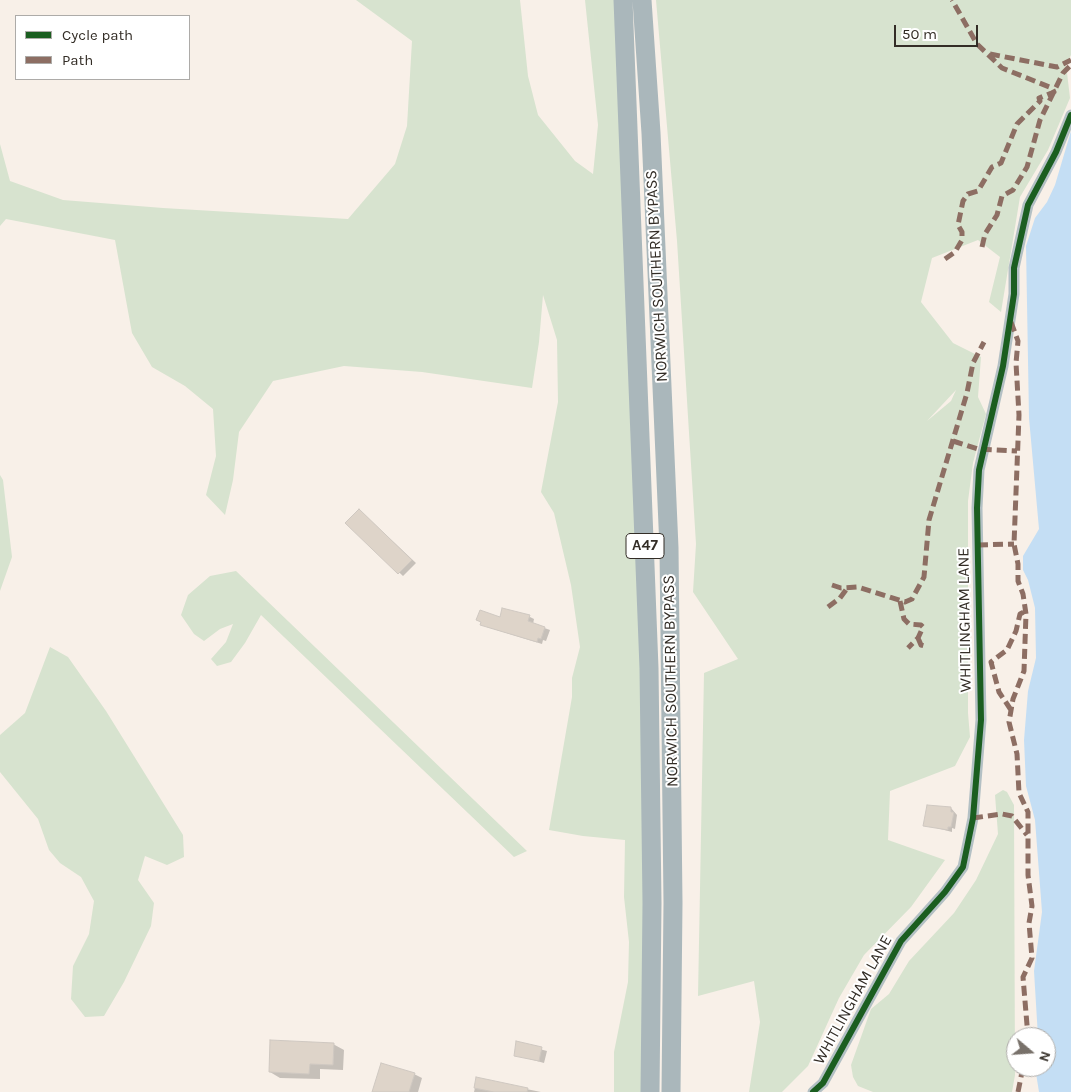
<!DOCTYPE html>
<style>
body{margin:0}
#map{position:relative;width:1071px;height:1092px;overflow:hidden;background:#f8f0e8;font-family:Karla,sans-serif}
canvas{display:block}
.legend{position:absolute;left:15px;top:15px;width:175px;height:65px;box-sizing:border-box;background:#fff;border:1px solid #adaba8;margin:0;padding:6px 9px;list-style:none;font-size:15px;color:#332d26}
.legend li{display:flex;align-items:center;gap:10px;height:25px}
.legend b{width:25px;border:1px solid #adaba8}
.north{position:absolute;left:1006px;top:1027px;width:50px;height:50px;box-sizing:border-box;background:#fff;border:1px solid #adaba8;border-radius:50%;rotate:108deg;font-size:14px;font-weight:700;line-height:20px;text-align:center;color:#332d26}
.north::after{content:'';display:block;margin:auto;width:18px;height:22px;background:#78716a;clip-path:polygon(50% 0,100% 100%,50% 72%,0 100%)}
.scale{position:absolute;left:894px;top:25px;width:84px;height:22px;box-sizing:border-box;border:2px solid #332d26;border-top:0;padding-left:6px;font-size:15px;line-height:18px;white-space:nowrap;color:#332d26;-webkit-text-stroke:4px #fff;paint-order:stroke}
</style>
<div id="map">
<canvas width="1071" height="1092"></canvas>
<ul class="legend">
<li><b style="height:6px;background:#1b5e20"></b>Cycle path</li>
<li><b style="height:6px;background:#8d6e63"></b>Path</li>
</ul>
<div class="north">N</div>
<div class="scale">50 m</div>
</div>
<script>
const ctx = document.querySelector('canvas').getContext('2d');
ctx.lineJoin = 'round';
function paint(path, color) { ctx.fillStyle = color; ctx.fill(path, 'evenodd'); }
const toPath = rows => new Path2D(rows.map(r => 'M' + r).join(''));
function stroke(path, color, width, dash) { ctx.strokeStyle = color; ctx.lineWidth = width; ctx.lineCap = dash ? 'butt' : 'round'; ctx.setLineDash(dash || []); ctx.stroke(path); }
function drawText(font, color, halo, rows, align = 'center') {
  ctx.font = font + ' Karla,sans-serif'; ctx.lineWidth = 4; ctx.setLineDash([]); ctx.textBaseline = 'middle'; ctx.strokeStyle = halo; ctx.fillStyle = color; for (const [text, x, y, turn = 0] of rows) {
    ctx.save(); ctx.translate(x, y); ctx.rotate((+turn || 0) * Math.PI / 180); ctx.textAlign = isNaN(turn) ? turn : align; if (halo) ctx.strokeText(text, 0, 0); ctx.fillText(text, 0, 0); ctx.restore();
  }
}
const green = toPath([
 [356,0,520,0,528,76,538,115,575,161,593,174,598,125,585,0,616,0,645,669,646,1092,614,1092,614,1052,628,982,629,942,624,897,625,840,583,836,549,830,572,697,572,678,580,647,571,585,554,513,541,492,558,402,557,340,543,295,539,342,532,388,422,372,344,366,273,381,239,432,233,480,225,515,206,495,216,456,213,409,185,386,152,367,132,333,115,240,6,219,0,226,0,144,10,181,63,200,163,208,348,219,395,164,407,126,412,41],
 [656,0,1071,0,1071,55,1066,64,1070,98,1048,150,1020,197,1001,312,989,302,1000,257,978,240,932,258,921,302,953,343,981,357,978,397,986,414,973,463,968,501,968,713,970,737,955,766,890,791,888,840,945,860,911,907,864,955,839,998,808,1066,782,1092,749,1092,760,1022,754,981,698,996,704,673,738,659,693,592,696,544,677,241],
 [956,390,951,401,927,421],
 [0,475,3,480,12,557,0,591],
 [236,571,527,851,514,857,261,615,245,643,231,662,217,666,211,659,226,642,233,624,220,629,204,641,194,634,181,615,188,595,210,576],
 [50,647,68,657,106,711,183,835,184,857,167,865,145,856,138,880,154,903,151,926,124,982,104,1016,85,1017,71,999,73,966,89,934,94,901,81,877,60,863,49,850,38,819,0,772,0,735,25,713],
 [1003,790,1007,792,1014,805,1015,1075,1012,1092,873,1092,858,1086,853,1077,851,1065,871,1009,889,994,909,961,954,913,976,880,998,834,995,795]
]);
const water = toPath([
 [1071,131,1071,1092,1039,1092,1035,1067,1046,1067,1046,1037,1038,1037,1034,971,1042,912,1035,820,1026,786,1024,740,1028,691,1036,658,1035,608,1028,580,1023,570,1023,556,1039,529,1029,418,1026,246,1035,218,1047,202,1055,185]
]);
const shadow = toPath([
 [359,510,416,563,403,576,347,523],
 [503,609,530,617,534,619,533,624,550,630,546,641,543,640,542,644,487,627,500,618],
 [951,808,957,815,955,829,952,828,952,832,925,825],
 [517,1043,547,1051,544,1063,515,1055],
 [333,1044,344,1050,343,1070,320,1069,320,1079,280,1078,270,1072],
 [414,1074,422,1078,418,1092,373,1092],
 [477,1079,541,1092,474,1092]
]);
const building = toPath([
 [359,509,412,560,398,574,345,523,359,509],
 [502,608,530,615,528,621,545,627,541,639,538,638,537,642,480,625,481,622,476,620,480,610,500,617,502,608],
 [927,805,951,807,951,812,954,812,951,827,948,827,948,830,923,826,927,805],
 [270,1040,334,1043,333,1065,310,1064,309,1074,269,1072,270,1040],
 [516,1041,542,1047,539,1061,514,1056,516,1041],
 [381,1063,415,1073,409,1092,372,1092,381,1063],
 [476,1077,528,1088,527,1092,494,1092,474,1088,476,1077]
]);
const minor = toPath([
 [813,1092,823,1083,901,941,945,892,963,867,973,818,981,720,977,508,979,470,1003,366,1014,294,1014,268,1028,205,1056,152,1071,115]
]);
const trunk = toPath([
 [623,0,649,668,652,903,650,1092],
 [642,0,651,133,669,548,673,903,671,1092]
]);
const quiet = toPath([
 [990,54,1057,67,1071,60],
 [982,247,985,234,997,215,1002,196,1013,190,1027,167,1040,120,1063,73,1071,65],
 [945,259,955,252,962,240,962,232,958,225,963,201,968,194,978,191,992,167,1001,163,1017,124,1040,101,1039,98,1054,92,1052,88,1002,68,977,44,952,0],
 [1011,322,1018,341,1016,363,1019,415,1014,544,1018,564,1018,581,1023,594,1026,614,1024,671,1013,699,1009,722,1017,754,1019,793,1028,812,1028,875,1032,906,1029,923,1032,958,1023,977,1028,1037],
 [953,441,978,449,1017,451],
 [978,545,1014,544],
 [832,585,841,588,858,587,905,602,912,599,924,577,929,520,967,393,973,363,984,342],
 [900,601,904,619,909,624,921,625,923,627,918,638,908,648],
 [828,607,840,598,848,587],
 [918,638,921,645,928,647],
 [1011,710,999,692,991,662,1007,650,1016,631,1020,614,1026,611],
 [973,818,1002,814,1012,816,1027,835],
 [1018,1092,1023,1067]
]);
const cycleway = toPath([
 [813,1092,823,1083,901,941,945,892,963,867,973,818,981,720,977,508,979,470,1003,366,1014,294,1014,268,1028,205,1056,152,1071,115]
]);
const shields = [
 [645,546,38]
];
const shieldNames = [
 ["A47",645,546]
];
const streetNames = [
 ["NORWICH SOUTHERN BYPASS",657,276,-93],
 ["WHITLINGHAM LANE",965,620,-91],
 ["NORWICH SOUTHERN BYPASS",671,681,-91],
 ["WHITLINGHAM LANE",853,1000,-61]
];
paint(green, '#d7e3cf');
paint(water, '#c4def4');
paint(shadow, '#0003');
paint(building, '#ded4c9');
stroke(building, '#cfc8c1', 1);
stroke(minor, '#b3c0c4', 11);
stroke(trunk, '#aab7bb', 19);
stroke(quiet, '#8d6e63', 5, [10, 5]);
stroke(cycleway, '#1b5e20', 6);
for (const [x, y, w] of shields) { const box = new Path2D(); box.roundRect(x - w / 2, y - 12.5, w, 25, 4); ctx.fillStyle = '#fff'; ctx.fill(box); stroke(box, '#332d26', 1); }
drawText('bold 15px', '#332d26', null, shieldNames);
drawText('16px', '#332d26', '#fff', streetNames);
</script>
